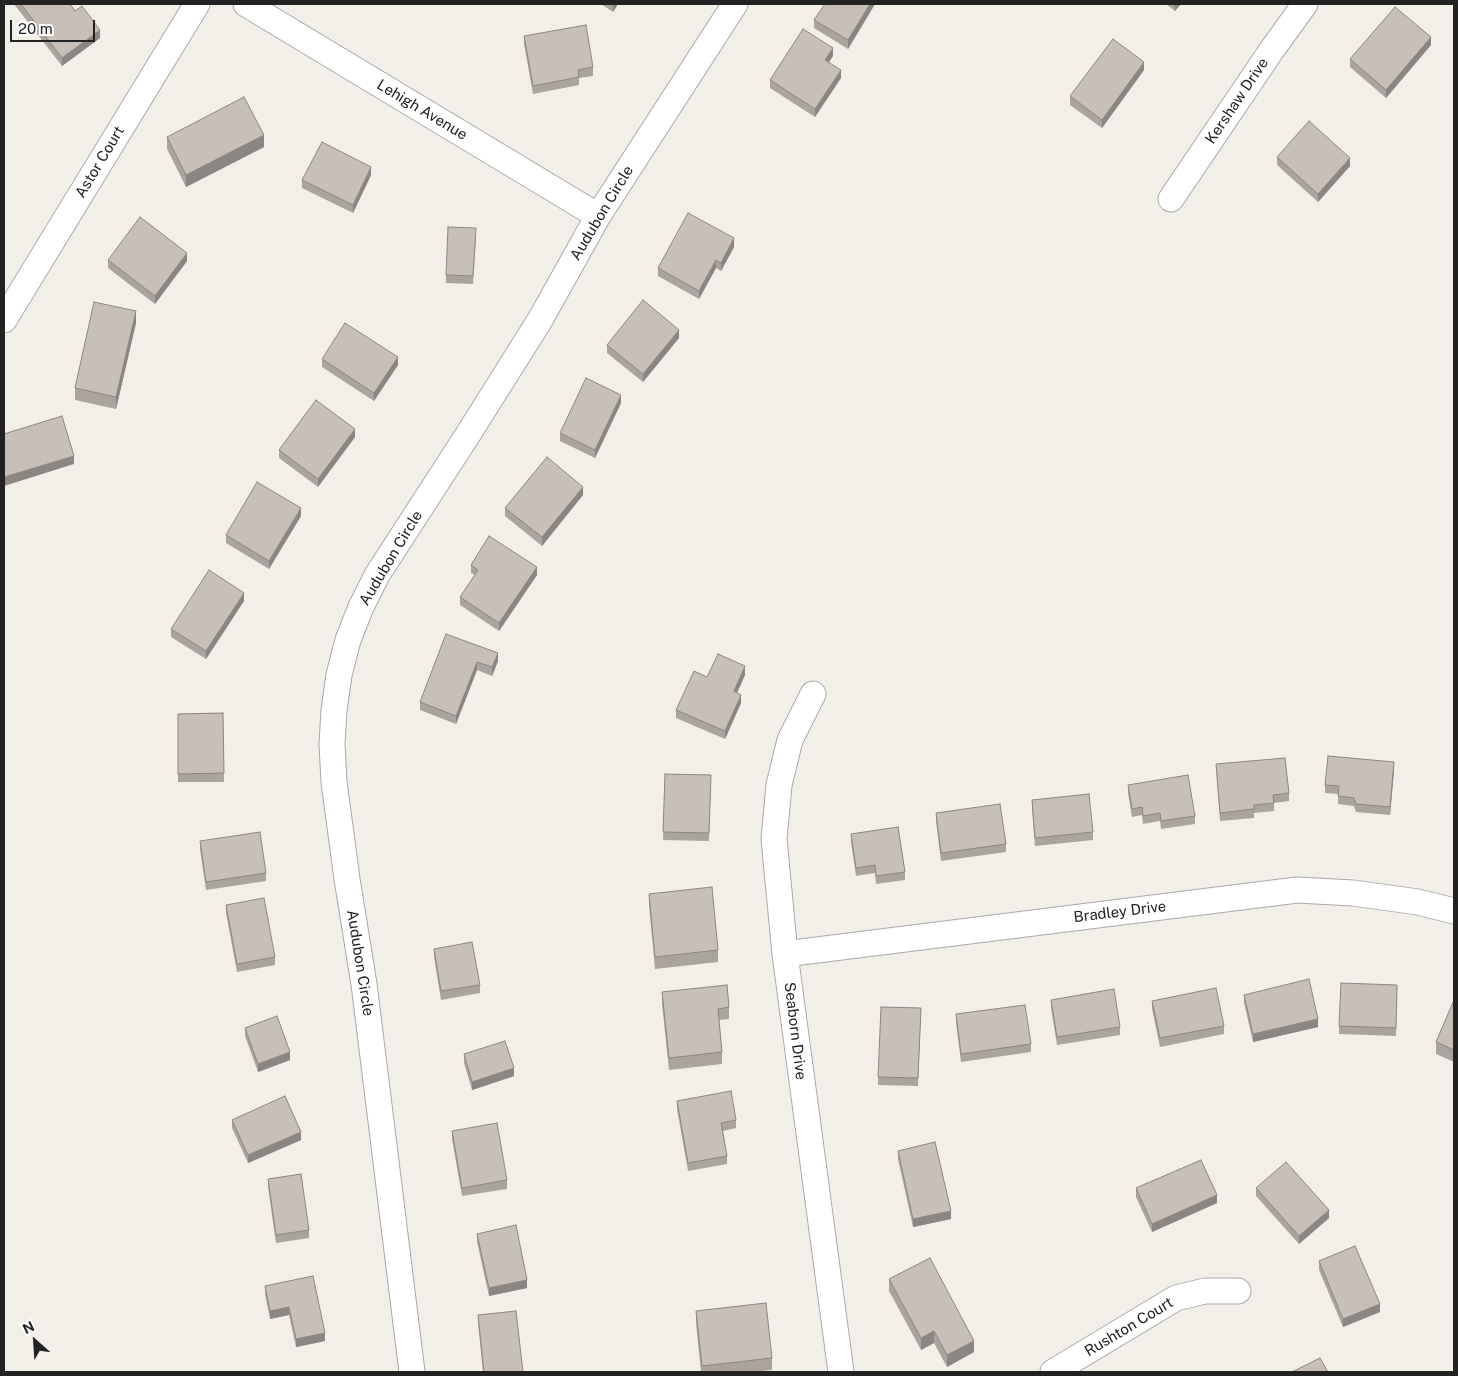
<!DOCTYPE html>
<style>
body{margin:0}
#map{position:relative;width:1458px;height:1376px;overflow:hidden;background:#f2efe9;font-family:"Public Sans",sans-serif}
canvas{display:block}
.frame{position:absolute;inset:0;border:5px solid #222;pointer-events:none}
.north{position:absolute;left:10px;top:1316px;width:50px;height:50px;-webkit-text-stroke:4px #fff;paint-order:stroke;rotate:334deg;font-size:14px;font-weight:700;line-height:20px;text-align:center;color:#222}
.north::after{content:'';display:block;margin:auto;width:18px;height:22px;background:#222;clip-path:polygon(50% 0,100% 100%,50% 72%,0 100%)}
.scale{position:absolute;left:10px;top:20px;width:85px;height:22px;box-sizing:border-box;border:2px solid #222;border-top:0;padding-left:6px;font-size:15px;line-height:18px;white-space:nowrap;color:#222;-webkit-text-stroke:4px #fff;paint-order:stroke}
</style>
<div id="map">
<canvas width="1458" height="1376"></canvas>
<div class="frame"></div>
<div class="north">N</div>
<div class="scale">20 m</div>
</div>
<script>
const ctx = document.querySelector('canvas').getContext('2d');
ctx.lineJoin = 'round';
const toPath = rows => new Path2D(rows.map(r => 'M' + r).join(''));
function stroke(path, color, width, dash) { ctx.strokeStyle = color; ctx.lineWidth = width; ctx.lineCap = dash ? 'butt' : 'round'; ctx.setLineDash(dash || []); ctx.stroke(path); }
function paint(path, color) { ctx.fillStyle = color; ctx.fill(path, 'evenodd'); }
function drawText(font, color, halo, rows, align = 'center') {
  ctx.font = font + ' "Public Sans",sans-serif'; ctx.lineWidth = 4; ctx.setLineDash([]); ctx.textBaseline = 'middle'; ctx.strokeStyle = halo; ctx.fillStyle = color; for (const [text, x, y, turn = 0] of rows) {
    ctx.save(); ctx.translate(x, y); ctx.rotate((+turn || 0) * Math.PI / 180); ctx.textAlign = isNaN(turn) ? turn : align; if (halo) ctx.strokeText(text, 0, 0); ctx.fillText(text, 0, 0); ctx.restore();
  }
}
const minor = toPath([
 [246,4,598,216],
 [1171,199,1271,51,1305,4],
 [4,320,197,4],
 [813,694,790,740,779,785,774,839,785,954,841,1372],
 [785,954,1297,890,1353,893,1418,902,1454,911],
 [412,1372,364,984,347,879,334,782,332,744,334,710,339,675,348,640,361,607,377,575,467,436,540,320,598,216,735,4],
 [1053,1372,1176,1298,1205,1291,1238,1291]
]);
const wall = toPath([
 [14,4,70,4,75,11,100,38,62,66],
 [601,4,618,4,613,12],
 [825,4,875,4,848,49,814,28,814,20],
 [1166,4,1181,4,1175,11],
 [524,36,593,67,593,76,579,78,579,85,533,94,524,44],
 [1431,45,1386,98,1350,67,1350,59],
 [833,56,829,62,841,78,815,117,770,88,770,80],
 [1144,70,1102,128,1070,105,1070,96],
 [167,137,264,147,186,187,167,149],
 [1277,157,1350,166,1318,202,1277,165],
 [371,175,353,213,302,188,302,180],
 [476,236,473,284,446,283,446,275],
 [734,247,721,271,716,268,699,299,658,276,658,268],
 [108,260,187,261,155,304,108,268],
 [136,323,116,409,75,400,75,388],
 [679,338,643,382,607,353,607,345],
 [322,359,398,365,374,401,322,367],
 [621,403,595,458,560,441,560,433],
 [355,437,318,487,279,458,279,450],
 [583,495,542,546,505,516,505,508],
 [301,516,269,569,226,543,226,535],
 [471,565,537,575,499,631,460,605,460,597,475,575,471,573],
 [244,601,206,659,171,637,171,629],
 [446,634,498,661,492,676,477,670,456,724,420,710,420,702],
 [745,675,737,693,741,703,725,739,676,718,676,710,707,677],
 [223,713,224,782,178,782,178,714],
 [1216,764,1289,793,1289,801,1274,803,1274,811,1254,813,1254,818,1220,821],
 [1394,770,1390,815,1356,812,1354,806,1338,804,1338,794,1325,793,1325,785],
 [665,774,711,775,709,841,663,840],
 [1128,785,1195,816,1195,824,1161,829,1160,821,1143,824,1142,815,1132,817,1128,793],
 [1032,800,1093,832,1093,840,1035,846,1032,808],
 [936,813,1006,844,1006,852,941,861,936,821],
 [851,834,905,872,905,880,876,884,875,873,856,876,851,842],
 [200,841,266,873,266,881,206,890,200,849],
 [649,894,718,950,718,962,655,969,649,905],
 [226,905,275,957,275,965,237,972,226,913],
 [434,949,480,985,480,993,441,1000,434,957],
 [1397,985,1396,1036,1339,1034,1339,1026],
 [662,992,729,1007,729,1019,719,1020,722,1052,722,1064,669,1070,662,1004],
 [1244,995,1318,1027,1253,1042,1244,1003],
 [1051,1000,1120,1027,1120,1035,1057,1045,1051,1008],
 [1454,1000,1454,1062,1436,1054,1436,1042],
 [1152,1001,1224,1026,1224,1034,1160,1047,1152,1009],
 [921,1008,918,1086,878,1085,878,1077],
 [956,1014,1031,1044,1031,1052,961,1062,956,1022],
 [245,1028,290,1060,258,1072,245,1036],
 [464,1054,514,1076,472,1090,464,1063],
 [677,1101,736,1120,736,1128,723,1131,727,1156,727,1164,688,1171,677,1109],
 [232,1120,301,1140,248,1163,232,1128],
 [452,1131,507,1180,507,1189,462,1196,452,1139],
 [898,1151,951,1219,913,1227,898,1159],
 [268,1179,309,1230,309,1238,276,1243,268,1187],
 [1136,1188,1217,1203,1152,1232,1136,1197],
 [1256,1188,1329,1218,1299,1244,1256,1196],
 [477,1234,527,1288,489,1296,477,1242],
 [1319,1261,1380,1312,1343,1327,1319,1270],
 [889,1279,974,1352,947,1367,934,1343,921,1350,889,1291],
 [265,1286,325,1341,296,1347,289,1315,270,1319,265,1294],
 [696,1311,772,1358,772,1370,750,1372,701,1372,696,1323],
 [478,1315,523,1372,483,1372,478,1323]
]);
const shadedWall = toPath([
 [613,4,618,4,613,12],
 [870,4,875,4,848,49,848,40],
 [1175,4,1181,4,1175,11],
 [100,30,100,38,62,66,62,58],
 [1431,37,1431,45,1386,98,1386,90],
 [833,48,833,56,825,68,825,60],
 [1144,62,1144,70,1102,128,1102,120],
 [841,70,841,78,815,117,815,109],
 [264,135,264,147,186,187,186,175],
 [1350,158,1350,166,1318,202,1318,194],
 [371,167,371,175,353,213,353,205],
 [734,238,734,247,721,271,721,263],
 [187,253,187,261,155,304,155,296],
 [716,260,716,268,699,299,699,291],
 [136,311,136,323,116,409,116,397],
 [679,330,679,338,643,382,643,374],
 [398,357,398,365,374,401,374,393],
 [621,395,621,403,595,458,595,450],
 [355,429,355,437,318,487,318,479],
 [74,456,74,464,4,486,4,477],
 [583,487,583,495,542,546,542,537],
 [301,508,301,516,269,569,269,561],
 [537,567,537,575,499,631,499,623],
 [244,593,244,601,206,659,206,651],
 [498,653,498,661,492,676,492,667],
 [477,662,477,670,456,724,456,716],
 [745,666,745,675,734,699,734,691],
 [741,695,741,703,725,739,725,731],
 [1394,762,1394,770,1390,815,1390,807],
 [1318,1019,1318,1027,1253,1042,1253,1034],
 [290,1052,290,1060,258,1072,258,1064],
 [514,1068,514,1076,472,1090,472,1082],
 [301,1132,301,1140,248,1163,248,1155],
 [1217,1195,1217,1203,1152,1232,1152,1224],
 [1329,1210,1329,1218,1299,1244,1299,1236],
 [951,1211,951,1219,913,1227,913,1219],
 [527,1280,527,1288,489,1296,489,1288],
 [1380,1304,1380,1312,1343,1327,1343,1319],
 [289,1307,289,1315,270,1319,270,1311],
 [934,1331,934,1343,921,1350,921,1338],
 [325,1333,325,1341,296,1347,296,1339],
 [974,1341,974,1352,947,1367,947,1355]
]);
const building = toPath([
 [21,4,70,4,75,11,82,6,100,30,62,58,21,4],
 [825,4,870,4,848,40,814,20,825,4],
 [1395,7,1431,37,1386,90,1350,59,1395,7],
 [586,25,593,67,578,70,579,77,533,86,524,36,586,25],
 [803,29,833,48,825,60,841,70,815,109,770,80,803,29],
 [1113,39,1144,62,1102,120,1070,96,1113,39],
 [244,97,264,135,186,175,167,137,244,97],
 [1309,121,1350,158,1318,194,1277,157,1309,121],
 [322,142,371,167,353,205,302,180,322,142],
 [688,213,734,238,721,263,716,260,699,291,658,268,688,213],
 [140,217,187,253,155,296,108,260,140,217],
 [448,227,476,228,473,276,446,275,448,227],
 [643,300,679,330,643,374,607,345,643,300],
 [94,302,136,311,116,397,75,388,94,302],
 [345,323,398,357,374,393,322,359,345,323],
 [586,378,621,395,595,450,560,433,586,378],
 [316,400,355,429,318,479,279,450,316,400],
 [62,416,74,456,4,477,4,434,62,416],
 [547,457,583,487,542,537,505,508,547,457],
 [257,482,301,508,269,561,226,535,257,482],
 [489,536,537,567,499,623,460,597,478,570,471,565,489,536],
 [209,570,244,593,206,651,171,629,209,570],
 [446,634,498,653,492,667,477,662,456,716,420,702,446,634],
 [718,654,745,666,734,691,741,695,725,731,676,710,694,671,707,677,718,654],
 [223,713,224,773,178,774,178,714,223,713],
 [1328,756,1394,762,1390,807,1356,804,1354,798,1338,796,1339,786,1325,785,1328,756],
 [1285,758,1289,793,1273,795,1274,803,1254,805,1254,809,1220,813,1216,764,1285,758],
 [665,774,711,775,709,833,663,832,665,774],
 [1188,775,1195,816,1161,821,1160,813,1143,816,1142,807,1132,809,1128,785,1188,775],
 [1089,794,1093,832,1035,838,1032,800,1089,794],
 [1000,804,1006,844,941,853,936,813,1000,804],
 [898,827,905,872,876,876,875,865,856,868,851,834,898,827],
 [260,832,266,873,206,882,200,841,260,832],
 [712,887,718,950,655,957,649,894,712,887],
 [264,898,275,957,237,964,226,905,264,898],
 [472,942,480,985,441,991,434,949,472,942],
 [1309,979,1318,1019,1253,1034,1244,995,1309,979],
 [1341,983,1397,985,1396,1028,1339,1026,1341,983],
 [727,985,729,1007,718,1009,722,1052,669,1058,662,992,727,985],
 [1216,988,1224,1026,1160,1038,1152,1001,1216,988],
 [1114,989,1120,1027,1057,1037,1051,1000,1114,989],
 [1454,1000,1454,1050,1436,1042,1454,1000],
 [1025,1005,1031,1044,961,1054,956,1014,1025,1005],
 [881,1007,921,1008,918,1078,878,1077,881,1007],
 [277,1016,290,1052,258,1064,245,1028,277,1016],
 [505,1041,514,1068,472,1082,464,1054,505,1041],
 [731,1091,736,1120,721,1123,727,1156,688,1163,677,1101,731,1091],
 [285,1096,301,1132,248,1155,232,1120,285,1096],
 [497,1123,507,1180,462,1188,452,1131,497,1123],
 [935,1142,951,1211,913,1219,898,1151,935,1142],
 [1201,1160,1217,1195,1152,1224,1136,1188,1201,1160],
 [1286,1162,1329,1210,1299,1236,1256,1188,1286,1162],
 [301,1174,309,1230,276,1235,268,1179,301,1174],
 [516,1225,527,1280,489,1288,477,1234,516,1225],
 [1355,1246,1380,1304,1343,1319,1319,1261,1355,1246],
 [930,1258,974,1341,947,1355,934,1331,921,1338,889,1279,930,1258],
 [313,1276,325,1333,296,1339,289,1307,270,1311,265,1286,313,1276],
 [766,1303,772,1358,702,1366,696,1311,766,1303],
 [516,1311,523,1372,484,1372,478,1315,516,1311],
 [1320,1358,1328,1372,1292,1372,1320,1358]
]);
const streetNames = [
 ["Kershaw Drive",1237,101,-56],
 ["Lehigh Avenue",422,110,31],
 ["Astor Court",100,162,-59],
 ["Audubon Circle",602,213,-59],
 ["Audubon Circle",391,558,-59],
 ["Bradley Drive",1120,912,-7],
 ["Audubon Circle",360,963,81],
 ["Seaborn Drive",795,1031,83],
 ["Rushton Court",1129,1327,-31]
];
stroke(minor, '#a9a9a9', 27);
stroke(minor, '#fff', 25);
paint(wall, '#aba49e');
paint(shadedWall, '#8b8681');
paint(building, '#c7bfb8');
stroke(building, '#8b8681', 1);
drawText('15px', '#222', '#fff', streetNames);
</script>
